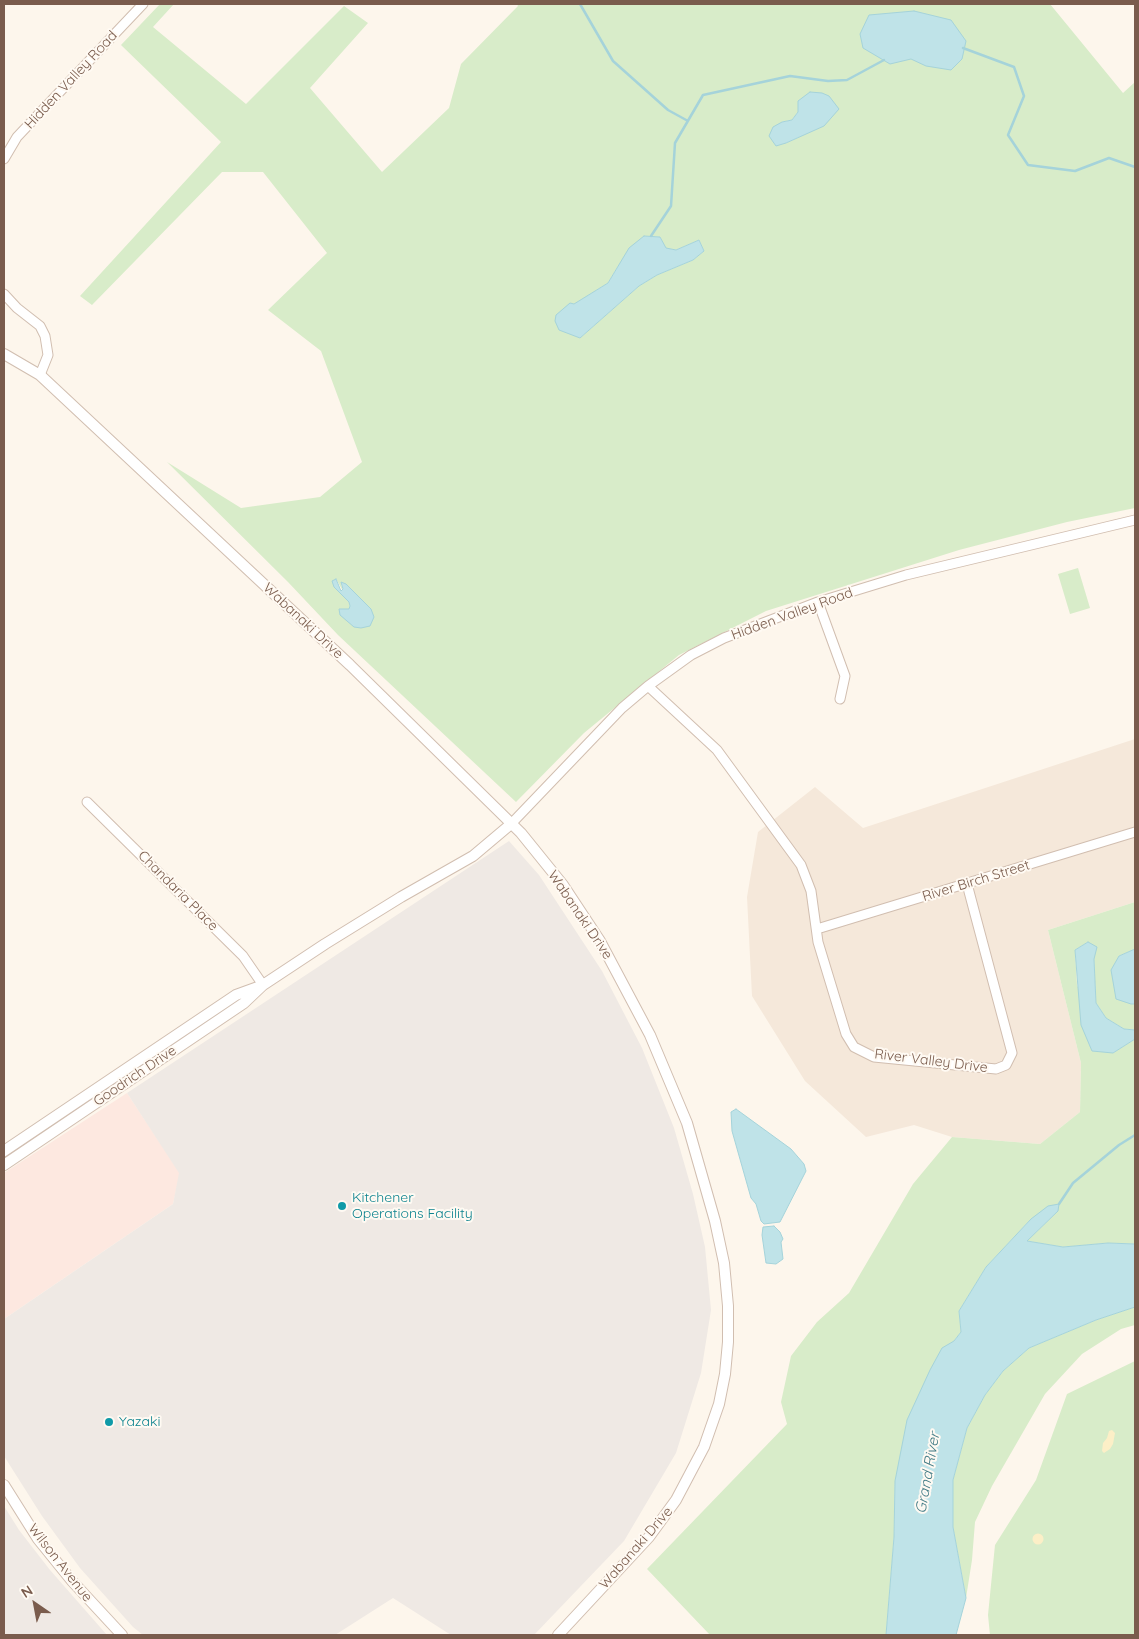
<!DOCTYPE html>
<style>
body{margin:0}
#map{position:relative;width:1139px;height:1639px;overflow:hidden;background:#fdf6ec;font-family:Quicksand,sans-serif}
canvas{display:block}
.frame{position:absolute;inset:0;border:5px solid #7a5c4d;pointer-events:none}
.north{position:absolute;left:10px;top:1579px;width:50px;height:50px;-webkit-text-stroke:4px #fffaf3;paint-order:stroke;rotate:327deg;font-size:14px;font-weight:700;line-height:20px;text-align:center;color:#7a5c4d}
.north::after{content:'';display:block;margin:auto;width:18px;height:22px;background:#7a5c4d;clip-path:polygon(50% 0,100% 100%,50% 72%,0 100%)}
</style>
<div id="map">
<canvas width="1139" height="1639"></canvas>
<div class="frame"></div>
<div class="north">N</div>
</div>
<script>
const ctx = document.querySelector('canvas').getContext('2d');
ctx.lineJoin = 'round';
function paint(path, color) { ctx.fillStyle = color; ctx.fill(path, 'evenodd'); }
const toPath = rows => new Path2D(rows.map(r => 'M' + r).join(''));
function stroke(path, color, width, dash) { ctx.strokeStyle = color; ctx.lineWidth = width; ctx.lineCap = dash ? 'butt' : 'round'; ctx.setLineDash(dash || []); ctx.stroke(path); }
function drawText(font, color, halo, rows, align = 'center') {
  ctx.font = font + ' Quicksand,sans-serif'; ctx.lineWidth = 4; ctx.setLineDash([]); ctx.textBaseline = 'middle'; ctx.strokeStyle = halo; ctx.fillStyle = color; for (const [text, x, y, turn = 0] of rows) {
    ctx.save(); ctx.translate(x, y); ctx.rotate((+turn || 0) * Math.PI / 180); ctx.textAlign = isNaN(turn) ? turn : align; if (halo) ctx.strokeText(text, 0, 0); ctx.fillText(text, 0, 0); ctx.restore();
  }
}
const residential = toPath([
 [1135,739,1135,902,1048,930,1081,1063,1080,1112,1040,1144,952,1137,914,1125,866,1137,805,1081,752,996,747,897,758,832,815,787,863,828]
]);
const commercial = toPath([
 [127,1093,180,1173,173,1204,4,1319,4,1173]
]);
const industrial = toPath([
 [509,841,539,875,602,971,642,1048,674,1128,693,1194,705,1247,711,1310,701,1373,676,1453,624,1541,534,1635,451,1635,393,1598,335,1635,143,1635,133,1627,80,1568,42,1516,4,1456,4,1319,173,1204,179,1173,127,1093],
 [4,1506,19,1530,50,1570,107,1635,4,1635]
]);
const green = toPath([
 [160,4,216,4,174,4,153,27,246,104,344,6,368,23,310,88,382,172,449,108,461,64,518,6,517,4,1050,4,1123,93,1135,82,1135,508,1067,522,959,550,766,611,679,655,584,733,516,802,338,635,288,582,167,462,241,508,320,497,362,462,321,351,268,310,327,253,263,172,222,172,92,305,80,296,221,142,121,45],
 [798,112,803,135,786,143,782,122,792,120],
 [644,236,660,237,666,249,676,250,699,240,704,251,693,260,657,275,639,286,580,338,574,305,608,283,617,268],
 [336,579,343,591,341,583,361,628,349,610,350,607,349,602,334,587],
 [1078,568,1090,608,1070,614,1058,574],
 [1135,902,1135,949,1119,956,1131,1004,1135,1004,1135,1030,1124,1029,1106,1018,1096,1003,1094,959,1088,942,1075,950,1077,985,1113,1053,1135,1039,1135,1244,1108,1243,1063,1247,1027,1241,1058,1211,1031,1219,986,1267,959,1311,961,1332,954,1341,895,1481,894,1537,886,1635,710,1635,647,1569,787,1424,781,1402,791,1356,817,1322,849,1293,913,1184,952,1137,1040,1144,1080,1112,1081,1063,1048,930],
 [1135,1307,1135,1325,1121,1329,1082,1354,1045,1394,992,1486,975,1522,972,1560,966,1598,953,1527,953,1480,967,1428,985,1395,1003,1371,1029,1348,1096,1320],
 [1135,1361,1135,1635,990,1635,988,1615,995,1545,1036,1480,1067,1394]
]);
const sand = toPath([
 [1112,1430,1115,1433,1113,1444,1110,1449,1104,1453,1102,1451,1103,1443,1107,1438,1109,1431],
 '1032.5 1539a5.5 5.5 0 1 1 11 0a5.5 5.5 0 1 1-11 0Z'
]);
const water = toPath([
 [914,11,951,20,966,41,962,59,951,70,926,66,911,59,890,64,863,48,860,34,869,15,914,11],
 [810,92,822,93,829,96,839,109,824,126,786,143,776,146,769,136,773,127,782,122,792,120,798,112,798,101,810,92],
 [644,236,660,237,666,248,676,250,699,240,704,251,693,260,657,275,639,286,580,338,559,330,555,321,556,315,570,303,574,304,608,283,629,248,644,236],
 [336,579,341,591,343,589,341,582,346,584,371,609,374,617,370,626,361,628,354,627,340,615,339,609,349,609,350,606,349,602,334,587,332,581,336,579],
 [1088,942,1097,947,1094,959,1096,1003,1106,1018,1124,1029,1135,1030,1135,1039,1113,1053,1092,1051,1081,1025,1075,950,1088,942],
 [1135,949,1135,1004,1131,1004,1116,999,1111,970,1119,956,1135,949],
 [736,1109,791,1149,804,1164,806,1171,780,1222,764,1224,761,1221,756,1204,751,1198,732,1131,731,1112,736,1109],
 [1059,1204,1058,1211,1027,1241,1063,1247,1108,1243,1135,1244,1135,1307,1096,1320,1029,1348,1003,1371,985,1395,967,1428,953,1480,953,1527,966,1598,956,1635,886,1635,894,1537,895,1481,907,1420,930,1370,942,1348,954,1341,961,1332,959,1311,986,1267,1031,1219,1048,1206,1059,1204],
 [774,1226,780,1232,783,1239,781,1242,783,1259,776,1264,766,1263,762,1235,763,1227,774,1226]
]);
const stream = toPath([
 [580,4,613,61,668,110,688,121],
 [963,48,1014,67,1024,96,1008,135,1028,165,1075,171,1109,158,1135,167],
 [651,236,671,206,675,143,703,95,790,76,828,81,847,80,884,60],
 [1059,1204,1073,1183,1119,1145,1135,1135]
]);
const minor = toPath([
 [4,159,17,137,143,4],
 [4,294,17,308,40,326,45,336,48,355,40,375],
 [818,602,845,676,840,699],
 [648,686,717,750,801,865,811,891,818,942,846,1034,854,1047,874,1057,996,1069,1006,1065,1012,1053,967,884],
 [87,802,243,956,263,985],
 [511,824,622,708,648,686,691,655,724,638,818,602,906,575,1135,520],
 [817,929,1135,832]
]);
const tertiary = toPath([
 [4,354,40,375,350,665,521,833,563,885,600,941,650,1035,687,1123,715,1221,724,1263,728,1306,728,1342,725,1374,719,1404,704,1447,676,1500,649,1537,558,1635],
 [4,1151,236,995,258,987],
 [4,1165,244,1003,263,985,325,944,401,897,473,856,511,824],
 [4,1485,38,1539,72,1581,122,1635]
]);
const markers = [
 [342,1206,5,"#0f9aa8"],
 [109,1422,5,"#0f9aa8"]
];
const streetNames = [
 ["Hidden Valley Road",71,80,-47],
 ["Hidden Valley Road",792,614,-20],
 ["Wabanaki Drive",303,621,43],
 ["River Birch Street",976,881,-17],
 ["Chandaria Place",178,891,45],
 ["Wabanaki Drive",580,915,56],
 ["River Valley Drive",931,1061,7],
 ["Goodrich Drive",135,1076,-34],
 ["Wabanaki Drive",636,1548,-49],
 ["Wilson Avenue",60,1563,52]
];
const cultureNames = [
 ["Kitchener",352,1198],
 ["Operations Facility",352,1214],
 ["Yazaki",119,1422]
];
const waterNames = [
 ["Grand River",928,1473,-80]
];
paint(residential, '#f5e8da');
paint(commercial, '#fde8e0');
paint(industrial, '#efe9e4');
paint(green, '#d8ecc9');
paint(sand, '#fcefc7');
paint(water, '#bfe3e8');
stroke(water, '#a5d3da', 1);
stroke(stream, '#a5d3da', 2.5);
stroke(minor, '#d1beb0', 11);
stroke(tertiary, '#d1beb0', 12);
stroke(minor, '#fff', 9);
stroke(tertiary, '#fff', 10);
for (const [x, y, r, color] of markers) { const dot = new Path2D(); dot.arc(x, y, r, 0, 2 * Math.PI); ctx.fillStyle = color; ctx.fill(dot); stroke(dot, '#fffaf3', 2); }
drawText('14px', '#7a5c4d', '#fffaf3', streetNames);
drawText('14px', '#0d838f', '#fffaf3', cultureNames, 'left');
drawText('italic 15px', '#437c86', '#fffaf3', waterNames);
</script>
